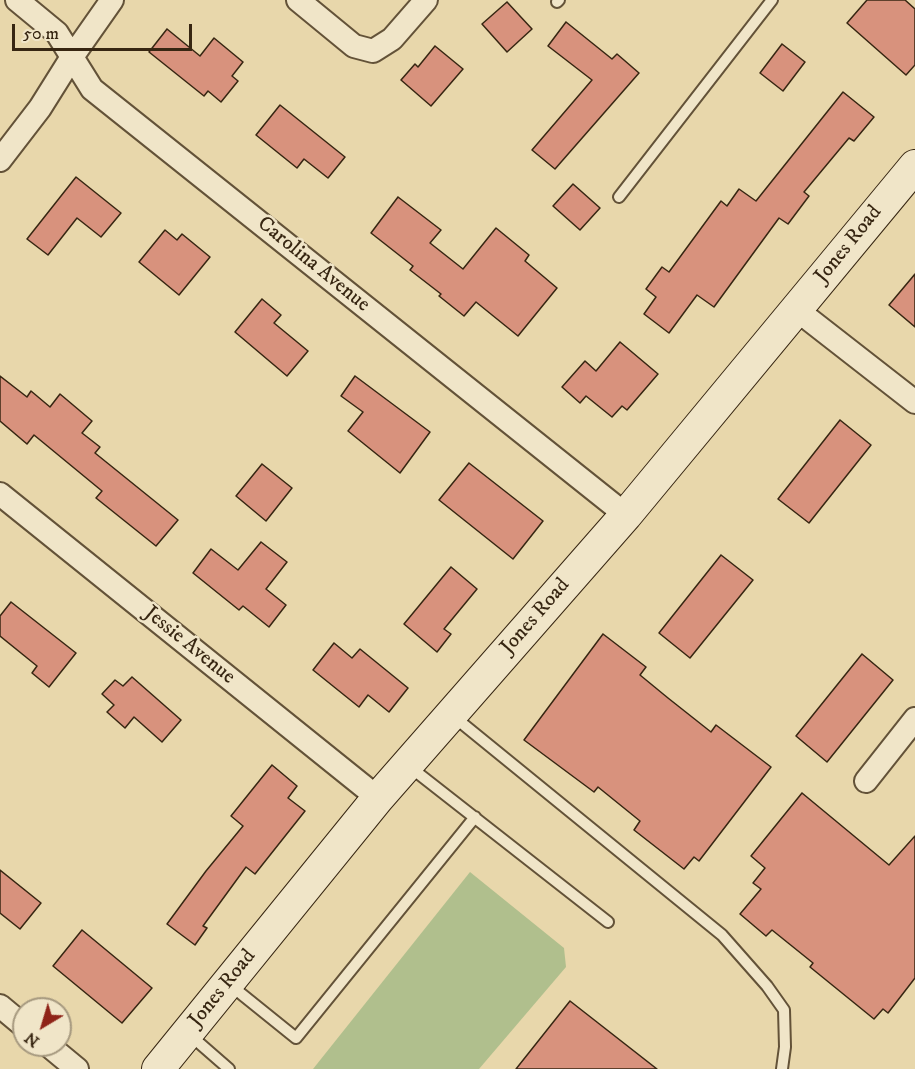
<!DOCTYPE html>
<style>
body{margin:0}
#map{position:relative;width:915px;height:1069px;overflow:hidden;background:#e8d7ab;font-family:"IM FELL DW Pica",serif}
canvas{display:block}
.north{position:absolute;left:12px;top:997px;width:60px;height:60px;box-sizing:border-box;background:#f0e5c8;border:2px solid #a6997f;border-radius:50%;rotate:218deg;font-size:16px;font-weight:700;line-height:24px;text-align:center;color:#372612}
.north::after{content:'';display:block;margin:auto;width:21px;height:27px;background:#8f2418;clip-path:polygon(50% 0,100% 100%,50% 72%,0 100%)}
.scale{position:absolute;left:12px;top:24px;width:180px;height:27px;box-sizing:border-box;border:3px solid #372612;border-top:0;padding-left:8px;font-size:18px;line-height:21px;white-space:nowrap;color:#372612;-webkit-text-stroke:4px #f0e5c8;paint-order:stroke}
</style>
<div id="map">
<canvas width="915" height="1069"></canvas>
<div class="north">N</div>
<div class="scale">50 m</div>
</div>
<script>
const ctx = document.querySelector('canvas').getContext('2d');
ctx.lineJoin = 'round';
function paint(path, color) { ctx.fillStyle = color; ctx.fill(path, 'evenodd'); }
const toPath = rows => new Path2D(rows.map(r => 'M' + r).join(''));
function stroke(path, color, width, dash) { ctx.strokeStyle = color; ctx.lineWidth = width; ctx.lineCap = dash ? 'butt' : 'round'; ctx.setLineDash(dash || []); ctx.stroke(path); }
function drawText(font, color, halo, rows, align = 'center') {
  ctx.font = font + ' "IM FELL DW Pica",serif'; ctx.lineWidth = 5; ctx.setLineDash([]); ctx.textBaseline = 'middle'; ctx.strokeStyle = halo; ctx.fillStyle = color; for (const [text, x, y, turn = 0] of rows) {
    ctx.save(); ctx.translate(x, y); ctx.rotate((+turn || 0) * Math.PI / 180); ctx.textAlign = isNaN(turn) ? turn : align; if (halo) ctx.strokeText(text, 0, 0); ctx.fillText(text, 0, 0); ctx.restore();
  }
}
const green = toPath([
 [470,872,564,948,566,967,479,1069,313,1069]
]);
const building = toPath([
 [867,0,905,0,915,9,915,65,906,75,847,23,867,0],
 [507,2,532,29,507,52,482,24,507,2],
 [566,22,612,59,617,54,639,73,555,169,532,150,592,80,548,46,566,22],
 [167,29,200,56,214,38,243,62,232,76,238,81,221,102,208,91,204,96,149,52,167,29],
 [782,44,805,62,783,91,760,73,782,44],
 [435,46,463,69,431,106,401,80,415,64,418,67,435,46],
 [843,92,874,117,854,141,849,138,804,192,809,196,788,224,779,218,714,307,697,295,669,333,644,314,656,297,646,289,662,267,669,272,721,201,727,206,739,189,756,201,843,92],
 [280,105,345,157,328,178,304,159,297,168,256,135,280,105],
 [76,177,121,213,101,237,77,218,48,255,27,239,76,177],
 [573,184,600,208,580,230,553,206,573,184],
 [398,197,441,230,430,243,463,269,496,228,529,255,525,261,557,288,518,336,476,302,464,316,439,296,441,294,410,270,413,266,371,233,398,197],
 [165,230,177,240,182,234,210,257,179,295,139,262,165,230],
 [915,274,915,327,889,305,915,274],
 [262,299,281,315,274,323,308,351,287,376,235,332,262,299],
 [620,342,658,374,627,410,622,406,612,417,586,396,580,403,562,387,585,361,596,371,620,342],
 [0,376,27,397,31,391,50,407,60,394,92,421,82,433,100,447,95,453,178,520,156,546,96,498,102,491,34,435,27,444,0,421,0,376],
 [355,376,430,432,400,473,348,431,363,412,341,396,355,376],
 [840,420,871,445,809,523,778,499,840,420],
 [469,463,543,521,513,559,439,500,469,463],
 [262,464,292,488,266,521,236,496,262,464],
 [261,542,287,562,266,589,286,605,269,627,243,606,239,610,193,573,211,549,238,570,261,542],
 [721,555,753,580,690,658,659,633,721,555],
 [451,567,477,589,444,629,451,634,437,652,404,624,451,567],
 [11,602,76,653,49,687,32,673,37,666,0,636,0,616,11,602],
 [603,634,646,667,640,675,668,698,711,732,716,725,771,767,699,861,694,857,684,869,634,830,640,821,598,787,594,792,524,740,603,634],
 [334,643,352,658,360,649,408,688,389,712,368,695,359,707,313,670,334,643],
 [862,654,893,680,827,762,796,736,862,654],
 [132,677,181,720,162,742,134,717,125,728,107,712,114,705,102,694,115,680,123,686,132,677],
 [272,765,297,786,288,798,305,811,255,874,246,867,203,926,207,928,195,945,167,924,206,871,243,826,231,816,272,765],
 [802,793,889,865,915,836,915,978,888,1013,883,1009,874,1019,810,967,813,963,772,930,766,936,740,914,761,889,753,883,765,868,751,856,802,793],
 [0,870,41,903,20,929,0,913,0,870],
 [82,930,152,988,122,1023,53,966,82,930],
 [570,1001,657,1069,516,1069,570,1001]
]);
const lane = toPath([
 [557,2,559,0],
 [619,197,772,0],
 [453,716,722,935,767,986,784,1010,785,1047,782,1069],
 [410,767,608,922],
 [229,984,296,1038,475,817],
 [190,1035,229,1069]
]);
const street = toPath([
 [17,0,57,33,92,89,626,515],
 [298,0,354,46,373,51,392,39,426,0],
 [0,160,40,108,72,57,112,0],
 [797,310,915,402],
 [0,494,378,798],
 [866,781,915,719],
 [0,1006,24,1026],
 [48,1045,77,1069]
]);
const secondary = toPath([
 [158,1069,378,798,626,515,915,166]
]);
const streetNames = [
 ["Jones Road",849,245,-51],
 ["Carolina Avenue",313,265,39],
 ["Jones Road",536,617,-49],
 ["Jessie Avenue",189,646,39],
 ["Jones Road",223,989,-51]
];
paint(green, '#b0bf8d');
paint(building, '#d8927d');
stroke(building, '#372612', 1.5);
stroke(lane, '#635238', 14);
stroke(street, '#635238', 26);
stroke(secondary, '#372612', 34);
stroke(lane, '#f0e5c8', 10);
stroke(street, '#f0e5c8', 22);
stroke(secondary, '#f0e5c8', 32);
drawText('21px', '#372612', '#f0e5c8', streetNames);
</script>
